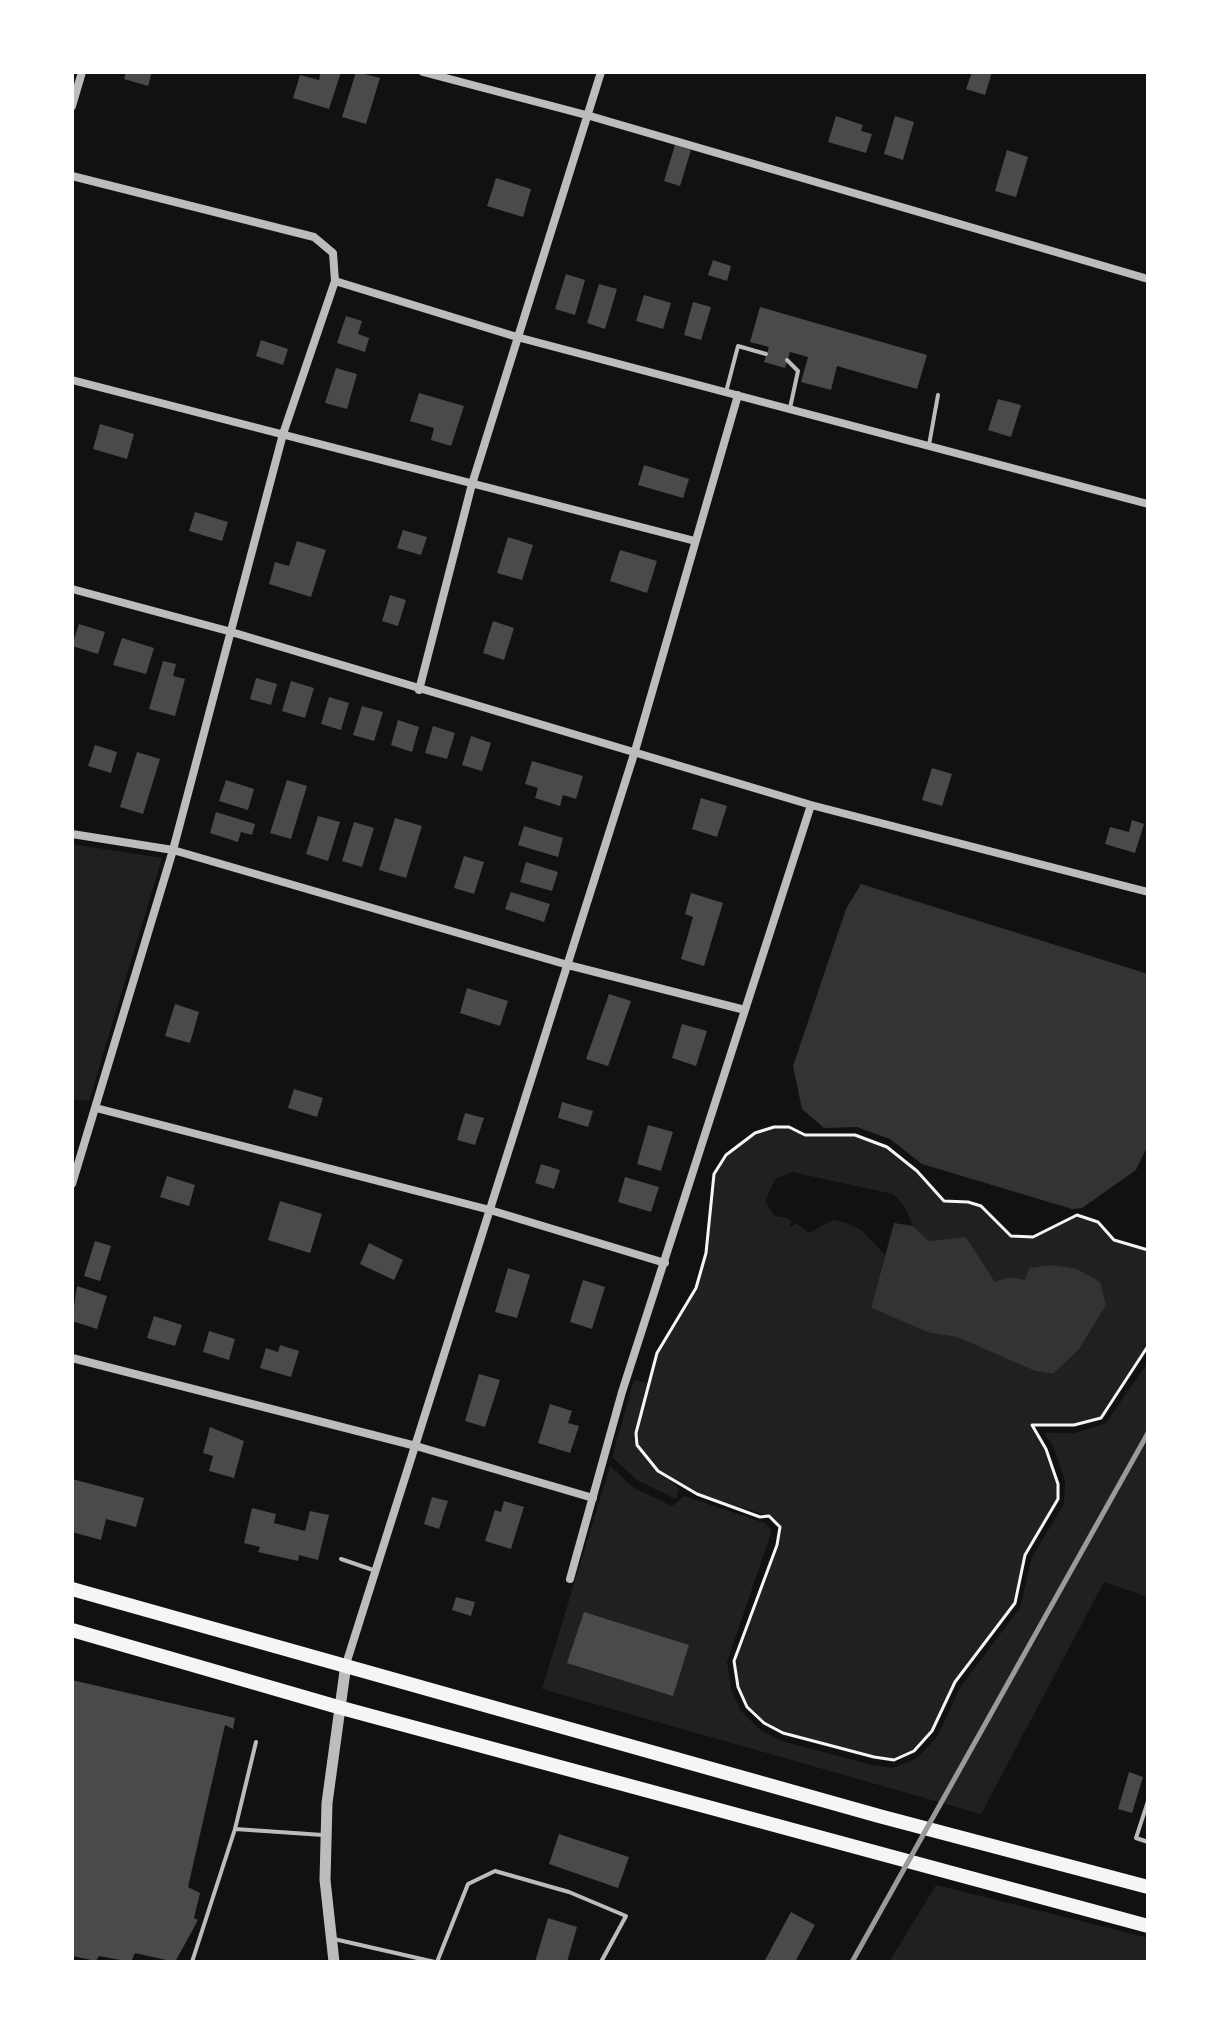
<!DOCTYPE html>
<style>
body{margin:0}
#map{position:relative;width:1220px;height:2034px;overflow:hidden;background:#111;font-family:Barlow,sans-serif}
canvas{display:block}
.frame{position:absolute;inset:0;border:74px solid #fff;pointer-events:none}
</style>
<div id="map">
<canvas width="1220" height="2034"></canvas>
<div class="frame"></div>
</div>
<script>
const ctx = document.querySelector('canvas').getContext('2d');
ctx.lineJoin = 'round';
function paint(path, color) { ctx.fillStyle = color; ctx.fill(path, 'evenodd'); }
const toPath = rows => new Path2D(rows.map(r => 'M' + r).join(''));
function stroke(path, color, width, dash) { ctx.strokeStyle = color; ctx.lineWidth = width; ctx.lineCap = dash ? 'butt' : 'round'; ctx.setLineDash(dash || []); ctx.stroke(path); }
const green = toPath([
 [72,844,162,858,89,1101,72,1099],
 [774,1127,789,1127,805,1135,855,1135,887,1147,917,1171,944,1201,968,1202,981,1206,1011,1236,1033,1237,1077,1215,1098,1222,1115,1240,1148,1250,1148,1346,1144,1355,1101,1418,1074,1425,1032,1425,1046,1449,1058,1484,1058,1499,1025,1555,1015,1603,955,1682,932,1731,914,1751,894,1760,783,1733,764,1723,747,1707,738,1687,734,1661,777,1545,779,1527,769,1516,697,1494,665,1476,679,1488,676,1499,637,1480,612,1457,634,1380,649,1383,664,1338,696,1288,706,1253,714,1174,738,1143],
 [792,1172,893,1194,904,1206,913,1226,929,1241,966,1237,995,1282,1010,1277,1025,1280,1052,1374,1035,1371,957,1337,930,1333,871,1308,885,1255,861,1230,847,1223,833,1220,809,1233,797,1223,790,1227,791,1220,787,1218,775,1216,765,1202,775,1179],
 [1148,1362,1148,1597,1104,1582,981,1814,542,1689,610,1466,634,1488,672,1506,684,1496,765,1523,772,1530,727,1662,731,1689,741,1711,759,1729,781,1741,872,1765,893,1768,917,1758,937,1737,961,1686,1020,1608,1032,1557,1064,1504,1065,1480,1053,1446,1044,1433,1075,1433,1106,1423],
 [936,1885,1148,1938,1148,1962,889,1962]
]);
const water = toPath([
 [861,884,1148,974,1148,1145,1136,1170,1082,1208,1072,1209,922,1164,890,1139,857,1127,824,1128,802,1109,793,1066,846,909],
 [894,1223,913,1226,929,1241,966,1237,995,1282,1010,1277,1025,1280,1029,1268,1051,1265,1077,1269,1100,1282,1106,1305,1079,1349,1053,1374,1035,1371,957,1337,930,1333,871,1308]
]);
const building = toPath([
 [126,72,152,72,148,86,124,79],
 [321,72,341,72,329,109,293,98,300,75,319,80],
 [356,72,380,78,366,124,342,117],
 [972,72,992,72,985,95,966,89],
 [836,116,863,125,861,131,872,134,866,153,828,142],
 [895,116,914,122,903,160,884,154],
 [675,145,691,150,680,186,664,181],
 [1007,150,1028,157,1016,197,995,191],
 [496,178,531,189,523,217,487,206],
 [713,260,731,266,727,281,708,275],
 [566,274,585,280,575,315,555,309],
 [599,284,617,289,605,329,587,323],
 [644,295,671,303,663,329,636,321],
 [693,302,711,307,701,340,684,335],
 [760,307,927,355,917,389,837,366,831,390,801,382,808,357,790,352,785,368,764,362,769,347,750,342],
 [346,316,362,321,358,334,369,338,365,352,337,343],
 [261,340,288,349,283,365,256,356],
 [336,368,357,374,347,409,325,403],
 [419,393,464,406,451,446,431,440,434,428,410,421],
 [998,399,1021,405,1011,437,988,430],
 [100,424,134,434,127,459,93,449],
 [644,465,689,479,683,498,638,485],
 [195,512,228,522,222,541,189,531],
 [403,530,427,537,421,555,397,548],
 [508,537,533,545,522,580,497,573],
 [297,541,326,550,311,597,269,584,275,562,289,566],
 [620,550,657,561,647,593,610,581],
 [390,595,406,600,398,626,382,621],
 [493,621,514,628,504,660,483,653],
 [79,624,105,632,98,654,72,646],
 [122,638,154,648,146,674,113,665],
 [163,661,176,664,173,676,185,679,175,716,149,709],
 [256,678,277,684,271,705,250,699],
 [291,681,314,688,305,718,282,711],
 [329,697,349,703,341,730,321,724],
 [362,706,383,712,374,741,353,735],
 [398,720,419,727,412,752,391,745],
 [433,726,455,733,447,759,425,753],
 [471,736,491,743,482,771,462,765],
 [95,745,117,752,111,773,88,766],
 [137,752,160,759,143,814,120,807],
 [532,761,583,776,576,799,563,795,560,806,535,798,538,788,525,784],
 [932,768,952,774,942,806,922,800],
 [226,780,254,789,248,810,219,801],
 [287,780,307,786,291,839,270,833],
 [701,798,727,806,717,837,692,829],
 [216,812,255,824,252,835,241,832,238,842,210,833],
 [318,816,340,822,328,861,306,854],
 [395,818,422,826,406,878,379,870],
 [1132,820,1144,824,1135,853,1105,844,1110,827,1129,832],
 [354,822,374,828,362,867,342,861],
 [524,826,563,838,558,857,518,845],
 [464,856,484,862,474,894,454,888],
 [526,862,558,872,552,891,520,882],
 [511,892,550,904,544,922,505,909],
 [691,893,723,903,704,966,681,959,693,917,685,914],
 [467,988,508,1001,500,1026,460,1013],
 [609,994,631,1001,608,1066,586,1059],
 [175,1004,199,1012,190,1043,165,1036],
 [682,1024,707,1031,696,1066,672,1058],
 [294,1089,323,1098,317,1117,288,1108],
 [562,1102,593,1111,588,1127,558,1118],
 [465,1113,484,1118,475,1145,457,1140],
 [648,1125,673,1132,661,1171,637,1164],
 [541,1164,560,1170,554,1189,535,1183],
 [167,1176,195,1185,189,1206,160,1197],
 [625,1177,659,1187,651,1212,618,1202],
 [280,1201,322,1214,310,1253,268,1240],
 [95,1241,111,1246,100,1281,84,1276],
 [369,1243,403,1260,394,1280,360,1264],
 [508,1268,530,1275,517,1318,495,1312],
 [583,1280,605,1287,592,1329,570,1322],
 [77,1286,107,1296,97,1329,72,1321],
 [154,1316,182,1325,175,1346,147,1338],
 [209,1331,235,1339,229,1360,203,1352],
 [280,1345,299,1351,291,1377,260,1368,266,1348,278,1352],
 [479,1374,500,1380,485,1427,465,1421],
 [550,1404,572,1411,568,1423,579,1426,570,1453,538,1443],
 [210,1427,244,1441,234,1478,209,1471,213,1456,203,1453],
 [72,1479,144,1498,136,1527,106,1519,101,1540,72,1532],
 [432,1497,448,1501,439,1529,424,1524],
 [504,1501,524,1507,511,1549,485,1541,495,1510,501,1512],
 [252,1508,276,1514,274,1523,305,1531,310,1511,329,1515,318,1560,299,1555,298,1561,258,1552,260,1547,244,1543],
 [456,1597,475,1602,471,1616,452,1610],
 [584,1612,689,1645,673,1696,567,1663],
 [72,1680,235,1718,233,1729,225,1725,188,1887,200,1893,194,1918,198,1920,175,1962,135,1953,131,1962,99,1956,96,1961,72,1956],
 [1129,1772,1143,1777,1132,1813,1118,1809],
 [559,1834,629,1857,618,1888,549,1864],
 [791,1912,815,1925,795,1962,764,1962],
 [548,1918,577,1927,567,1962,535,1962]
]);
const path = toPath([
 [1148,1250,1114,1240,1098,1222,1077,1215,1033,1237,1011,1236,981,1206,968,1202,944,1201,917,1171,887,1147,855,1135,805,1135,789,1127,774,1127,755,1133,726,1155,714,1174,706,1253,696,1288,657,1353,636,1433,637,1445,658,1471,697,1494,760,1517,769,1516,780,1527,777,1545,734,1661,738,1687,747,1707,764,1723,783,1733,874,1757,894,1760,914,1751,932,1731,955,1682,1015,1603,1025,1555,1058,1499,1058,1484,1046,1449,1032,1425,1074,1425,1101,1418,1148,1346]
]);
const service = toPath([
 [787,360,798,371,790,408],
 [726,392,738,346,766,354],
 [929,445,938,395],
 [341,1559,376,1571],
 [1148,1801,1136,1838,1148,1842],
 [235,1829,256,1742],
 [334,1939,435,1962],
 [192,1962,235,1829,323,1835],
 [437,1962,468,1884,495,1871,569,1892,626,1916,601,1962]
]);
const minor = toPath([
 [423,72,590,116,1148,279],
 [72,106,82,72],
 [72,176,314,237,333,253,335,281,517,337,1148,504],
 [72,380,695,541],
 [72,589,228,631,811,805,1148,892],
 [419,690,472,484,601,72],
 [72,834,173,850,568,965,745,1010],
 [96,1108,490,1210,665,1263],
 [72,1184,173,850,283,434,335,281],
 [72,1358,416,1446,593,1498],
 [570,1579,622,1392,811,805],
 [346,1664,635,751,738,395]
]);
const tertiary = toPath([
 [334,1962,325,1880,327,1803,346,1664]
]);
const primary = toPath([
 [72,1589,879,1816,1148,1887],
 [72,1630,338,1707,1148,1926]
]);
const rail = toPath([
 [852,1962,1148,1433]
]);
paint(green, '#202020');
paint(water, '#333');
paint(building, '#4a4a4a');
stroke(path, '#f5f5f5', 3);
stroke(service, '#bcbcbc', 4);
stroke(minor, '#bcbcbc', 8);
stroke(tertiary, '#bcbcbc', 11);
stroke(primary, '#f5f5f5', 14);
stroke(rail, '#9a9a9a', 5);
</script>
